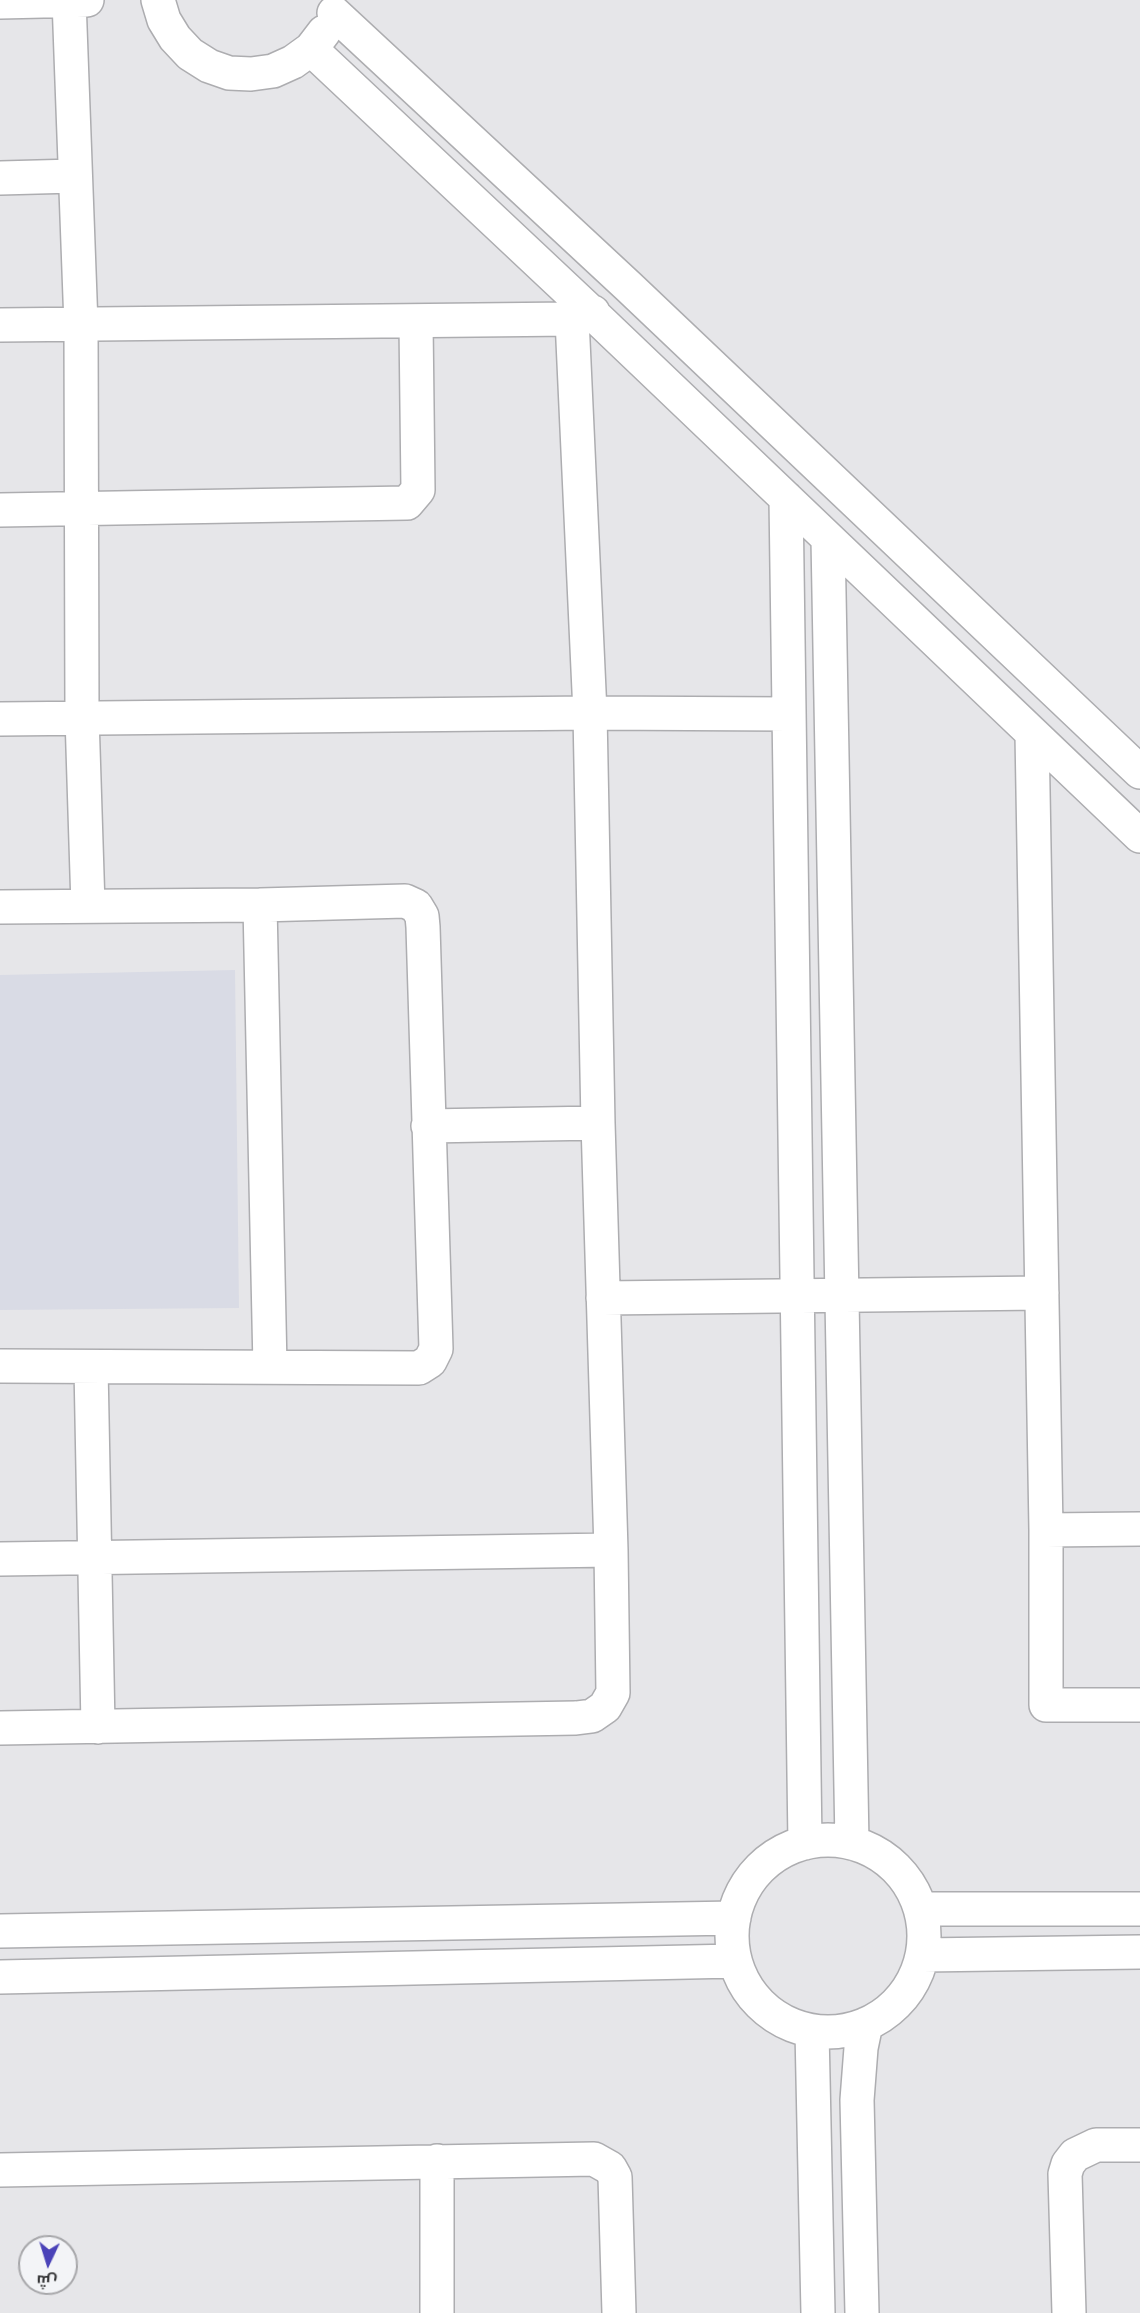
<!DOCTYPE html>
<meta charset="utf-8">
<style>
body{margin:0}
#map{position:relative;width:1140px;height:2313px;overflow:hidden;background:#e6e6e9;font-family:"Work Sans",Cairo,sans-serif}
canvas{display:block}
.north{position:absolute;left:18px;top:2235px;width:60px;height:60px;box-sizing:border-box;background:#f3f4f7;border:2px solid #a7a7aa;border-radius:50%;rotate:184deg;font-size:16px;font-weight:700;line-height:24px;text-align:center;color:#343436}
.north::after{content:'';display:block;margin:auto;width:21px;height:27px;background:#4a42b8;clip-path:polygon(50% 0,100% 100%,50% 72%,0 100%)}
</style>
<div id="map">
<canvas width="1140" height="2313"></canvas>
<div class="north">ش</div>
</div>
<script>
const ctx = document.querySelector('canvas').getContext('2d');
ctx.lineJoin = 'round';
function paint(path, color) { ctx.fillStyle = color; ctx.fill(path, 'evenodd'); }
const toPath = rows => new Path2D(rows.map(r => 'M' + r).join(''));
function stroke(path, color, width, dash) { ctx.strokeStyle = color; ctx.lineWidth = width; ctx.lineCap = dash ? 'butt' : 'round'; ctx.setLineDash(dash || []); ctx.stroke(path); }
const built = toPath([
 [235,970,239,1308,0,1310,0,975]
]);
const street = toPath([
 [69,0,81,325,82,717,88,906],
 [158,0,164,20,175,38,190,54,209,66,229,73,251,74,273,71,293,62,311,49,324,32],
 [0,2,87,0],
 [334,13,629,287,1140,772],
 [311,49,592,313,1140,836],
 [0,178,75,176],
 [0,325,572,319,593,312],
 [786,498,805,1843],
 [0,510,407,503,418,490,416,323],
 [828,539,852,1843],
 [0,719,590,713,789,714],
 [1032,734,1046,1530,1046,1705,1140,1705],
 [260,905,270,1367],
 [0,907,260,905,405,901,416,906,422,916,423,927,436,1349,430,1361,419,1368,0,1366],
 [428,1126,598,1123],
 [603,1298,1042,1293],
 [91,1367,98,1727],
 [1046,1530,1140,1529],
 [0,1559,611,1550],
 [0,1728,576,1718,592,1716,605,1707,613,1693,611,1550,598,1123,590,713,572,319],
 '732 1936a96 96 0 1 1 192 0a96 96 0 1 1-192 0Z',
 [921,1909,1140,1909],
 [0,1931,734,1918],
 [923,1955,1140,1952],
 [0,1977,735,1961],
 [812,2031,818,2313],
 [0,2170,594,2159,610,2168,615,2177,619,2313],
 [437,2313,437,2161],
 [862,2313,857,2100,861,2048,866,2024],
 [1069,2313,1065,2174,1068,2164,1075,2155,1096,2145,1140,2145]
]);
paint(built, '#d9dbe5');
stroke(street, '#adadb0', 36);
stroke(street, '#fff', 33);
</script>
